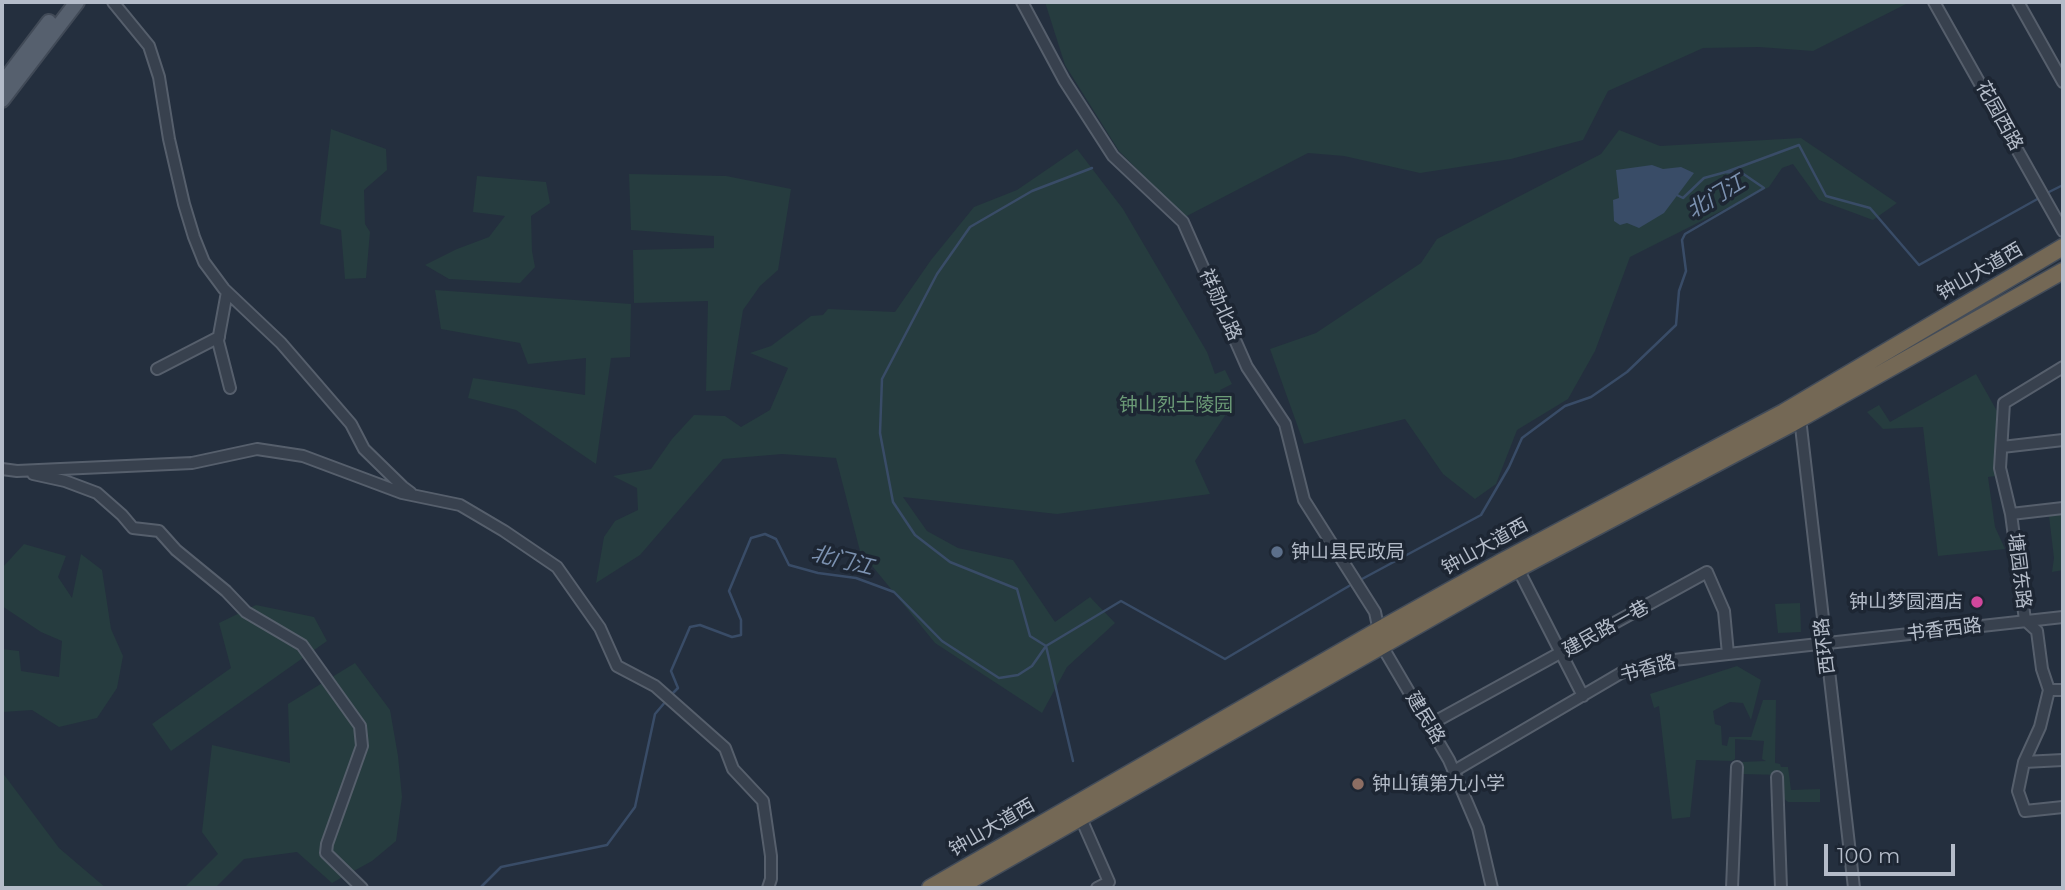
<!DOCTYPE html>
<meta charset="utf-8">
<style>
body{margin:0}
#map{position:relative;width:2065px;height:890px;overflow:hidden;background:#242f3e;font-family:Montserrat,sans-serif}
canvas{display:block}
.frame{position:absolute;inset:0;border:4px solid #b4bcc9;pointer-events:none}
.scale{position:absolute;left:1824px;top:844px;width:131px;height:32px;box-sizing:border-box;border:4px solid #b4bcc9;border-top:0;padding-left:9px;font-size:21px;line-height:24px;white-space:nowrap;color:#b4bcc9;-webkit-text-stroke:5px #1d2633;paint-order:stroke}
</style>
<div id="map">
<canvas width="2065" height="890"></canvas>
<div class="frame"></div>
<div class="scale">100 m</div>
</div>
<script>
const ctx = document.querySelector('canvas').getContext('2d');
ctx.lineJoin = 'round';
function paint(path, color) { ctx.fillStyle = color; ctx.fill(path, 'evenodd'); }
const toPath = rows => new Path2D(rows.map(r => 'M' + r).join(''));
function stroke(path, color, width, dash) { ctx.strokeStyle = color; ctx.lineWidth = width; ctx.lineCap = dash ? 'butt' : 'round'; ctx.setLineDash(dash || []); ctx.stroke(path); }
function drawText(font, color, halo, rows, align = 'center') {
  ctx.font = font + ' Montserrat,"Noto Sans SC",sans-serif'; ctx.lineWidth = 7; ctx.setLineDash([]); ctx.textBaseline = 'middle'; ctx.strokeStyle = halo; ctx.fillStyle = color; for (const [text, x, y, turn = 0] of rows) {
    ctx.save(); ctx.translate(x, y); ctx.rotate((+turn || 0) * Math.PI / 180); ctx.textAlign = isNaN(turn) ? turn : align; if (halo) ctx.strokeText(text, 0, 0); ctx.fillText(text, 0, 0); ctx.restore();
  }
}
const green = toPath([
 [1045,2,1910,2,1813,51,1759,47,1703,48,1608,91,1583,140,1511,159,1420,173,1344,156,1308,153,1185,217,1119,151,1065,65],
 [331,129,386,149,387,170,364,190,365,224,370,232,366,278,345,279,341,230,320,224],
 [1619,130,1660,146,1801,138,1897,203,1873,220,1819,200,1793,164,1782,168,1769,187,1630,257,1595,351,1568,399,1517,430,1496,484,1475,499,1443,474,1405,419,1304,444,1270,349,1316,333,1421,263,1437,239,1601,154],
 [1077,149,1123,209,1207,352,1215,374,1225,370,1232,384,1220,390,1228,411,1195,461,1210,494,1057,514,903,497,927,531,958,548,1013,560,1055,622,1090,597,1115,623,1067,667,1042,713,935,643,860,551,836,458,782,454,723,459,640,555,596,583,604,537,615,521,638,510,637,488,613,476,651,469,672,439,694,415,725,416,741,427,770,410,788,368,750,353,771,346,811,316,823,315,828,309,895,312,931,260,974,207,1017,190],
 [629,174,726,176,791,189,778,270,760,286,743,310,730,390,706,391,708,301,634,303,633,250,714,248,714,236,631,230],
 [477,176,546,182,550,203,531,216,532,251,535,267,520,283,449,279,425,265,457,249,489,237,505,216,473,212],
 [435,290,631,304,630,357,611,358,596,464,516,410,468,398,473,378,585,395,586,358,528,364,520,343,441,329],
 [1976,374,1997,411,1996,476,1988,477,1995,527,2005,549,1938,556,1923,427,1883,429,1867,412,1879,405,1890,422],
 [2063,514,2063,570,2052,572,2054,558,2049,516],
 [24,544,66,556,58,577,72,598,81,554,102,570,111,629,123,656,117,688,97,718,59,727,32,710,2,712,2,649,19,651,21,671,59,677,62,641,41,632,2,606,2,568],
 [1800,603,1801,632,1778,633,1775,604],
 [256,605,314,617,327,641,171,751,152,724,231,668,219,623],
 [355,663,390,710,398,756,402,797,396,841,372,861,332,883,297,852,244,859,215,888,184,888,218,854,202,832,212,745,290,763,288,704],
 [1737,666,1761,680,1751,720,1743,703,1730,702,1713,711,1715,724,1721,726,1722,745,1727,746,1729,737,1751,737,1763,700,1776,700,1775,763,1780,764,1781,767,1788,767,1791,790,1820,789,1820,802,1788,802,1784,799,1782,775,1741,774,1741,762,1766,761,1762,759,1764,741,1735,739,1735,759,1732,761,1696,760,1690,817,1672,819,1659,706,1654,708,1650,694],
 [2,772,59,848,106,888,2,888]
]);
const water = toPath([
 [1652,165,1663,169,1681,167,1694,173,1664,213,1639,228,1627,223,1620,225,1614,221,1613,200,1619,198,1616,170]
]);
const stream = toPath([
 [2047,193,2063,185],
 [1677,195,1683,198,1704,178,1726,172],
 [1362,579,1481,515,1509,467,1522,438,1565,406,1591,397,1627,372,1676,325,1679,291,1686,271,1682,240,1685,234,1764,188,1742,173,1726,172,1799,145,1826,196,1870,208,1919,265,2041,197],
 [670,696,678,688,671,671,690,627,700,625,732,637,741,635,741,620,729,591,751,538,765,534,776,539,789,565,818,573,856,578,894,592,942,641,999,678,1018,675,1032,666,1046,646,1121,601,1225,659,1349,586],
 [1073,761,1046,646,1030,636,1017,589,950,562,915,535,893,502,880,433,882,379,937,274,970,227,1032,191,1092,168],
 [480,888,501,867,607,845,635,807,655,714,666,701]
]);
const minor = toPath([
 [113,2,149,46,159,77,169,139,184,204,194,237,204,262,224,289,281,343,351,424,364,449,403,487,411,493],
 [1022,2,1064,80,1113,156,1183,222,1247,367,1285,424,1304,500,1375,612,1382,646,1449,760,1478,828,1492,888],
 [1934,2,2063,231],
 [2018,2,2063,82],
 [227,292,218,341,230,388],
 [2063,367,2004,403,2000,468,2011,514,2025,620,2037,631,2042,669,2049,690,2040,727,2024,762,2018,791,2025,811,2063,807],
 [157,369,219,337],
 [1797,414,1800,418,1854,888],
 [2002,447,2063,440],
 [2,469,17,471,192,463,257,449,303,456,402,493,460,505,504,531,557,567,600,628,617,666,655,686,725,748,733,769,763,801,771,856,771,879,768,888],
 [33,474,65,481,97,493,122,515,133,528,159,531,176,550,226,591,246,612,302,645,360,726,362,746,327,844,326,853,362,888],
 [2011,514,2063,508],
 [1516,565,1583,696],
 [2049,690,2063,690],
 [1429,725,1707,572,1724,611,1728,654],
 [2024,762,2063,760],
 [1454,771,1621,673,1674,660,2063,617],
 [1777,777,1781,888],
 [1079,814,1109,882,1097,888],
 [1732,888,1737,767]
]);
const major = toPath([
 [2,84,49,22],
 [2,100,77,2]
]);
const highway = toPath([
 [930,888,1377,631,1501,562,1784,412,2063,247],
 [957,888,1508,574,1791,424,2063,271]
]);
const markers = [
 [1277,552,7,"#5c6f8a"],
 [1977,602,7,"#d1479c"],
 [1358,784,7,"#8d6e63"]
];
const streetNames = [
 ["花园西路",1999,116,61],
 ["钟山大道西",1980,272,-30],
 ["祥勋北路",1220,305,66],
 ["钟山大道西",1485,547,-29],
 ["塘园东路",2019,571,83],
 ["建民路一巷",1606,629,-29],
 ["书香西路",1944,630,-7],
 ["西环路",1825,646,-97],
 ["书香路",1648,669,-15],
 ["建民路",1425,718,59],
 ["钟山大道西",992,828,-30]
];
const parkNames = [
 ["钟山烈士陵园",1176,405]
];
const poiNames = [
 ["钟山县民政局",1291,552],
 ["钟山梦圆酒店",1963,602,"right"],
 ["钟山镇第九小学",1372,784]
];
const waterNames = [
 ["北门江",1716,197,-31],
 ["北门江",842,561,14]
];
paint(green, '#263c3f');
paint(water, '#394c67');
stroke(stream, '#394c67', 2.5);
stroke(minor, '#565f6c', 14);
stroke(major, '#414a57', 18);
stroke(highway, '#434c59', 19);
stroke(minor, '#38414e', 10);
stroke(major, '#56606e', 14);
stroke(highway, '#746855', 16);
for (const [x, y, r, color] of markers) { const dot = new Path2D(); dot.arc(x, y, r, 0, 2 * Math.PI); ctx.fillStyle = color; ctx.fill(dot); stroke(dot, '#1d2633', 2.5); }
drawText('19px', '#b4bcc9', '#1d2633', streetNames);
drawText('19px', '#6b9a76', '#1d2633', parkNames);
drawText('19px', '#b4bcc9', '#1d2633', poiNames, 'left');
drawText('italic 21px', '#7c92b1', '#1d2633', waterNames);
</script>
